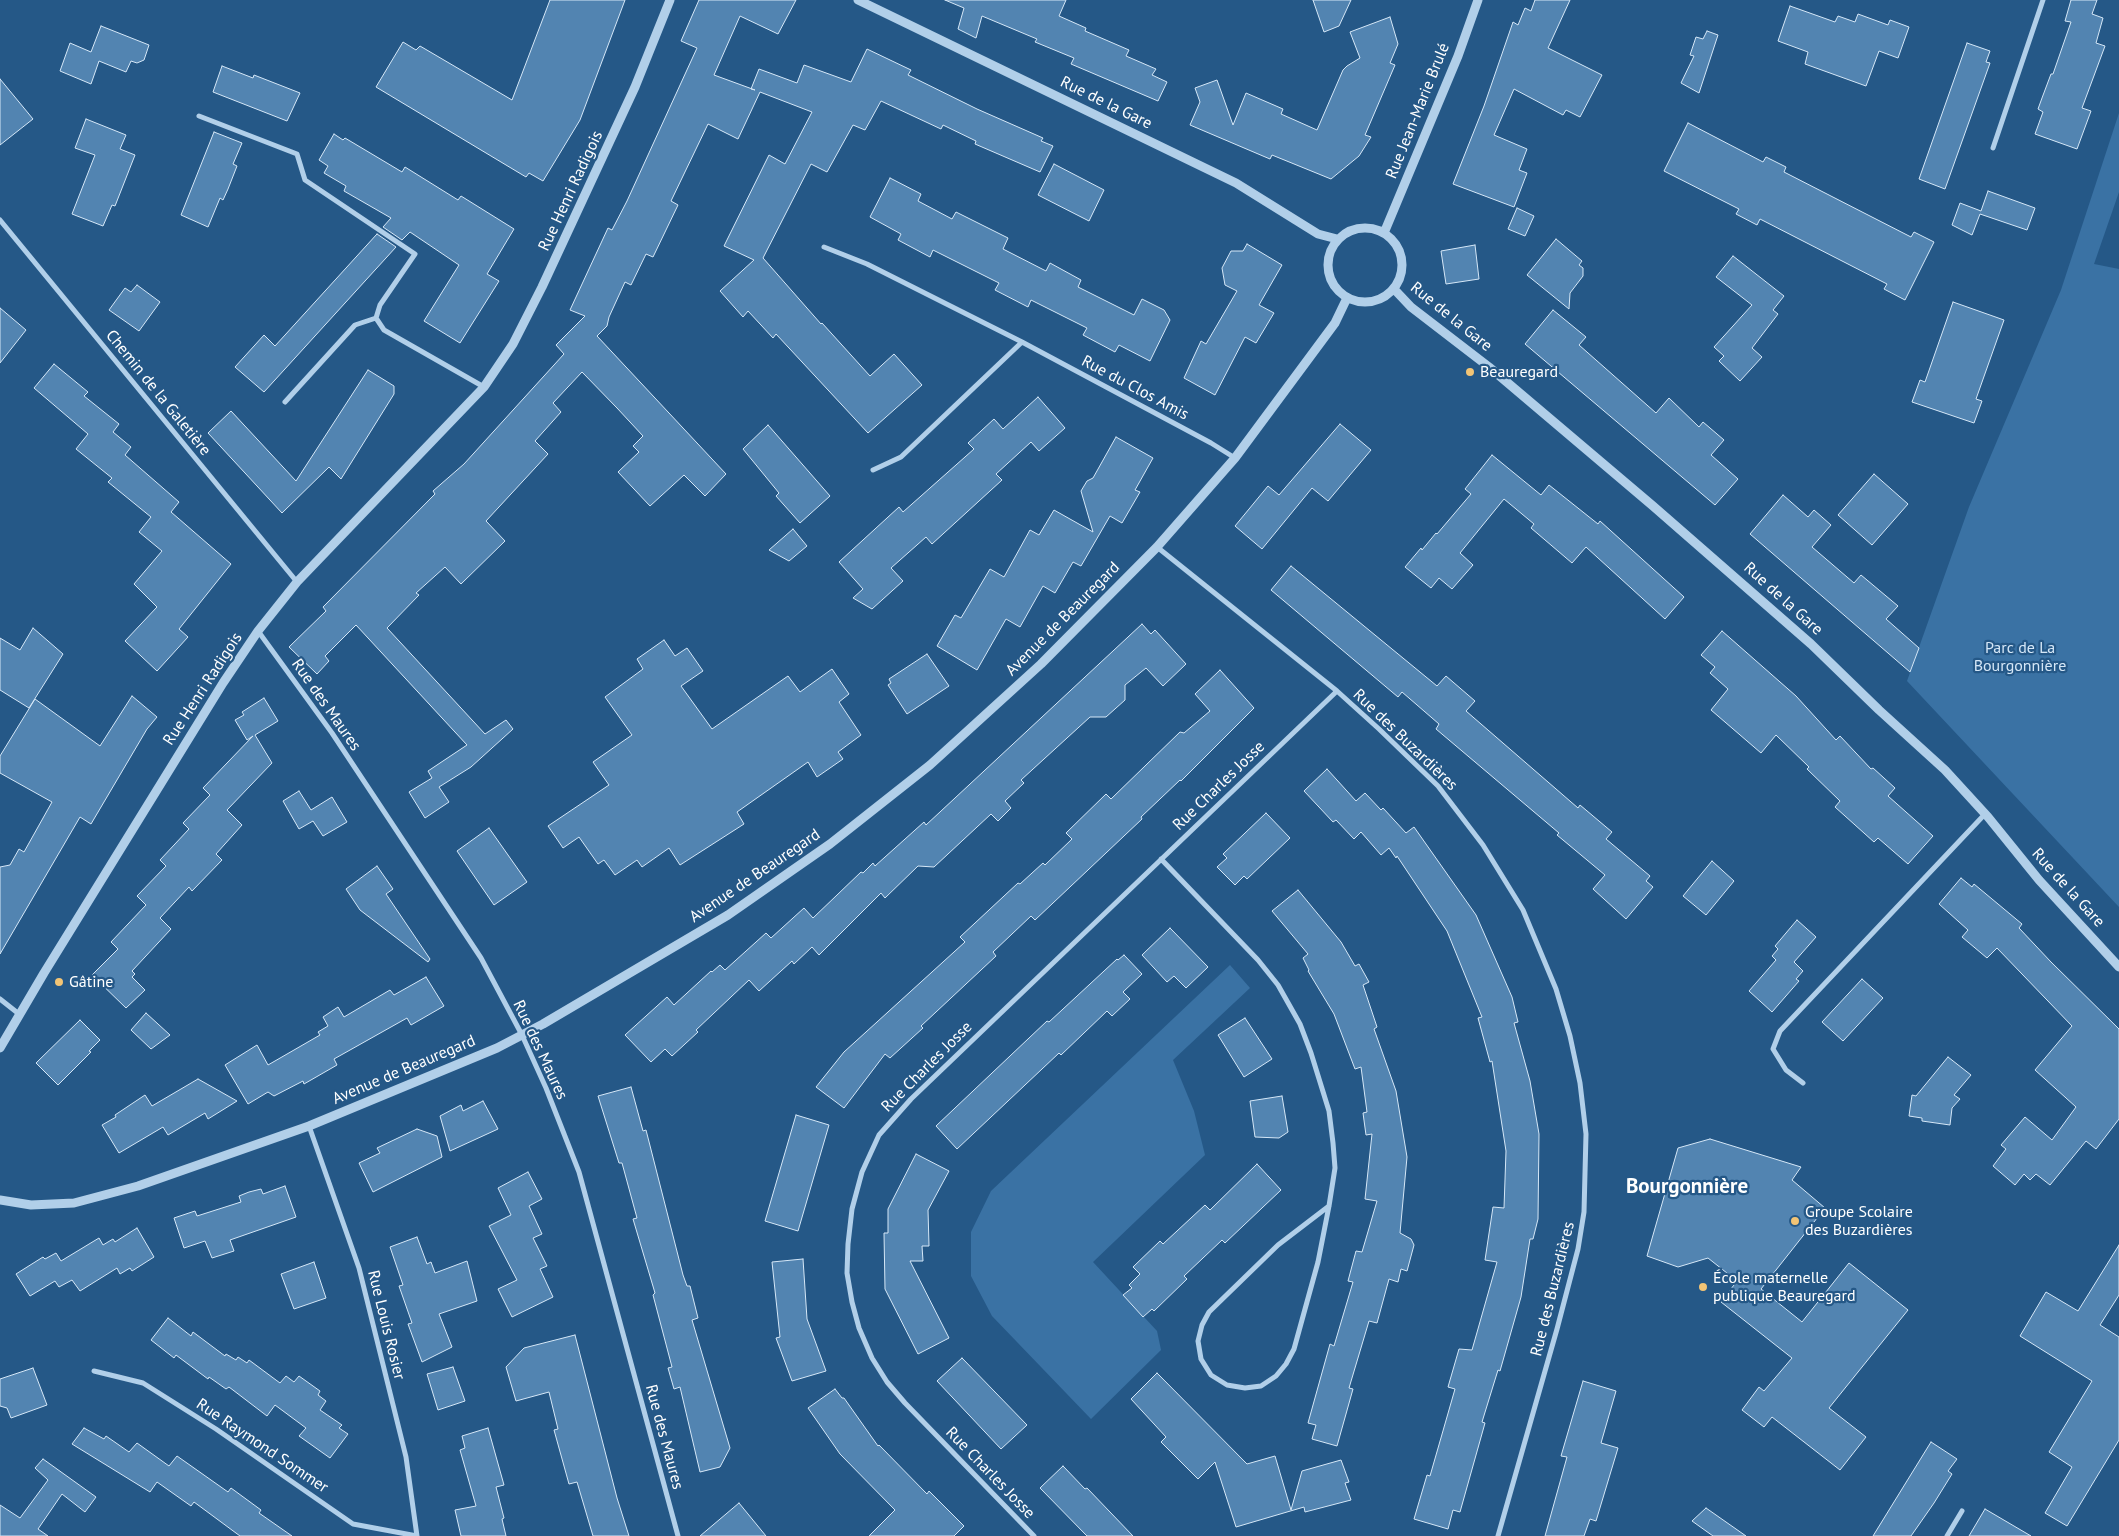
<!DOCTYPE html>
<meta charset="utf-8">
<style>
body{margin:0}
canvas{display:block;background:#255887}
</style>
<canvas width="2119" height="1536"></canvas>
<script>
const ctx = document.querySelector('canvas').getContext('2d');
ctx.lineJoin = 'round';
function paint(path, color) { ctx.fillStyle = color; ctx.fill(path, 'evenodd'); }
const toPath = rows => new Path2D(rows.map(r => 'M' + r).join(''));
function stroke(path, color, width, dash) { ctx.strokeStyle = color; ctx.lineWidth = width; ctx.lineCap = dash ? 'butt' : 'round'; ctx.setLineDash(dash || []); ctx.stroke(path); }
function drawText(font, color, halo, rows, align = 'center') {
  ctx.font = font + ' "PT Sans",sans-serif'; ctx.lineWidth = 4.5; ctx.setLineDash([]); ctx.textBaseline = 'middle'; ctx.strokeStyle = halo; ctx.fillStyle = color; for (const [text, x, y, turn = 0] of rows) {
    ctx.save(); ctx.translate(x, y); ctx.rotate((+turn || 0) * Math.PI / 180); ctx.textAlign = isNaN(turn) ? turn : align; if (halo) ctx.strokeText(text, 0, 0); ctx.fillText(text, 0, 0); ctx.restore();
  }
}
const green = toPath([
 [2119,113,2119,192,2094,264,2119,269,2119,907,1907,681,1969,507,2061,290],
 [1230,965,1250,988,1173,1060,1194,1111,1205,1155,1093,1262,1157,1331,1161,1350,1091,1419,992,1316,971,1276,971,1232,991,1191]
]);
const building = toPath([
 [550,0,625,0,580,120,543,181,529,173,526,177,376,87,403,42,416,50,420,46,512,100,550,0],
 [699,0,796,0,778,34,740,16,714,75,755,90,751,89,759,69,797,83,804,65,851,82,867,49,911,70,908,75,977,109,1043,138,1041,141,1053,146,1040,172,975,144,976,141,943,125,941,129,881,101,865,130,853,125,827,172,811,164,763,258,821,324,822,323,870,376,894,354,922,385,868,433,776,334,773,338,748,311,743,317,720,291,754,260,724,246,769,155,785,164,812,112,760,92,738,139,708,124,671,201,678,205,653,257,646,254,631,285,625,282,609,317,607,326,597,336,726,474,705,496,684,475,650,506,618,472,639,452,633,446,643,436,617,408,582,372,553,403,561,412,535,441,548,454,486,521,505,541,461,584,445,567,416,593,419,595,387,628,485,734,506,720,513,729,471,767,439,787,449,802,425,818,409,792,432,778,428,771,467,745,356,625,325,656,329,661,317,674,289,647,326,611,323,607,435,494,433,491,464,464,564,354,556,345,585,316,570,310,608,228,612,230,627,201,697,48,681,41,699,0],
 [945,0,1066,0,1059,16,1086,28,1085,31,1129,50,1126,56,1156,69,1152,75,1167,82,1158,101,1071,64,1074,58,1035,42,1037,39,982,16,976,38,958,29,964,8,945,0],
 [1313,0,1351,0,1339,26,1324,32,1313,0],
 [1535,0,1570,0,1548,48,1602,75,1580,117,1566,110,1563,115,1514,89,1494,135,1527,149,1519,170,1527,173,1514,207,1453,184,1484,106,1513,22,1518,25,1525,8,1531,11,1535,0],
 [2071,0,2097,0,2092,14,2103,18,2096,43,2105,46,2082,108,2091,111,2077,149,2035,134,2043,112,2038,109,2042,98,2051,74,2053,74,2071,22,2065,21,2071,0],
 [1790,6,1835,22,1838,16,1855,22,1858,14,1888,25,1890,20,1909,27,1898,58,1879,51,1866,86,1805,64,1808,52,1778,41,1790,6],
 [1390,17,1398,44,1390,63,1395,65,1365,135,1371,137,1359,156,1331,179,1272,155,1270,159,1190,125,1200,102,1195,88,1217,80,1233,125,1246,93,1283,109,1281,114,1317,130,1343,70,1347,66,1360,58,1350,32,1390,17],
 [101,26,149,45,144,60,137,63,131,61,126,72,99,61,91,84,60,71,70,43,91,52,101,26],
 [1707,31,1718,35,1699,93,1681,83,1694,56,1690,55,1696,37,1703,39,1707,31],
 [1967,43,1990,51,1986,62,1990,63,1945,189,1919,179,1967,43],
 [222,66,253,78,254,75,300,93,287,121,213,92,222,66],
 [0,79,33,119,0,145,0,79],
 [86,119,126,135,120,149,135,155,115,206,112,205,103,226,72,214,95,155,75,148,86,119],
 [1688,123,1763,162,1766,157,1786,167,1784,172,1911,237,1914,232,1934,242,1905,300,1884,289,1887,284,1760,219,1757,225,1736,214,1739,209,1664,171,1688,123],
 [214,132,242,143,233,164,237,166,228,189,223,200,220,198,208,227,181,215,214,132],
 [334,134,343,140,345,138,402,172,405,167,458,200,461,196,514,229,487,274,499,281,460,343,424,321,459,265,410,232,402,240,383,227,391,218,344,191,346,186,324,173,328,166,319,160,334,134],
 [1054,164,1104,190,1089,221,1038,195,1054,164],
 [890,178,921,194,918,201,952,219,956,212,1008,238,1003,249,1046,271,1050,263,1081,280,1078,287,1134,315,1142,299,1164,310,1170,320,1150,361,1119,345,1115,352,1083,335,1087,328,1031,300,1028,307,995,290,999,283,933,250,930,257,898,240,901,234,870,217,890,178],
 [1988,191,2035,208,2027,230,1980,214,1972,235,1952,225,1960,203,1981,211,1988,191],
 [1517,208,1534,216,1525,236,1508,229,1517,208],
 [377,234,396,247,264,392,235,367,264,335,275,346,377,234],
 [1556,239,1582,261,1579,265,1583,268,1583,276,1570,293,1569,309,1527,275,1556,239],
 [1247,244,1282,265,1259,305,1274,313,1256,343,1245,337,1215,395,1184,378,1201,341,1206,344,1237,291,1225,285,1222,268,1231,251,1243,251,1247,244],
 [1475,245,1479,279,1446,284,1441,251,1475,245],
 [1733,256,1784,296,1773,310,1778,314,1752,348,1762,357,1740,381,1719,361,1724,356,1714,347,1752,305,1716,277,1733,256],
 [137,285,160,302,139,331,109,310,125,288,131,292,137,285],
 [1953,302,2004,320,1976,399,1982,401,1974,423,1912,402,1920,380,1925,382,1953,302],
 [0,308,26,330,0,363,0,308],
 [1553,310,1586,337,1579,345,1656,413,1669,398,1699,427,1703,422,1724,440,1711,455,1738,479,1715,505,1525,344,1553,310],
 [54,364,88,392,84,396,119,424,113,432,131,447,125,455,179,502,171,512,231,564,179,629,188,637,157,671,125,641,157,607,134,584,162,551,139,532,151,517,108,482,112,478,76,449,88,434,34,388,54,364],
 [368,370,394,386,394,394,341,479,329,467,282,513,208,433,231,411,296,481,368,370],
 [1038,397,1065,428,1039,451,1031,442,996,474,1002,480,932,544,926,537,891,568,903,581,872,609,853,598,863,589,839,562,899,507,903,512,974,449,968,443,994,419,1003,429,1038,397],
 [1340,424,1371,450,1328,501,1312,488,1262,549,1235,526,1268,486,1279,495,1340,424],
 [768,425,830,496,800,523,776,496,779,493,743,449,768,425],
 [1116,437,1153,458,1135,490,1140,492,1122,523,1110,516,1081,566,1073,562,1055,593,1043,586,1020,627,1006,619,977,670,937,646,955,615,961,618,990,569,1004,577,1030,530,1039,535,1054,510,1093,532,1081,491,1087,481,1093,478,1116,437],
 [1492,455,1541,495,1549,485,1598,524,1600,521,1684,597,1665,619,1586,547,1572,563,1531,528,1534,524,1504,499,1460,553,1473,565,1452,589,1439,578,1431,588,1405,567,1421,548,1422,550,1436,533,1437,534,1471,494,1465,489,1492,455],
 [1874,474,1908,504,1872,545,1838,515,1874,474],
 [1783,495,1808,517,1814,510,1831,525,1812,547,1854,583,1861,575,1898,606,1886,619,1919,648,1910,672,1750,534,1783,495],
 [793,529,807,546,789,561,769,550,793,529],
 [1291,566,1437,686,1446,676,1475,701,1466,711,1578,808,1580,805,1612,832,1606,839,1650,876,1646,881,1653,887,1626,919,1593,889,1605,875,1557,835,1559,833,1436,729,1439,724,1402,692,1398,697,1271,590,1291,566],
 [1142,624,1151,634,1155,630,1186,664,1163,686,1146,668,1125,685,1125,700,1106,717,1090,717,1021,780,1024,783,1005,801,1011,808,998,821,991,814,934,867,918,866,885,898,881,893,819,955,812,947,794,964,792,961,759,991,749,980,696,1030,698,1032,672,1056,665,1049,651,1062,625,1035,667,997,674,1005,711,971,712,972,720,965,725,970,766,933,771,938,804,908,813,918,861,872,863,873,873,863,875,866,924,822,926,825,1142,624],
 [33,628,63,654,29,708,0,690,0,638,20,650,33,628],
 [1722,631,1796,696,1836,740,1840,736,1871,769,1873,768,1895,788,1888,796,1933,836,1908,864,1878,838,1874,842,1835,807,1840,801,1807,769,1809,767,1776,735,1761,753,1711,710,1728,689,1710,673,1715,667,1701,655,1722,631],
 [664,640,675,656,687,648,703,671,681,686,712,729,788,676,800,692,832,669,849,694,839,702,861,735,838,752,843,759,817,777,808,762,737,812,744,824,680,865,669,848,642,867,637,860,615,875,604,860,598,864,579,837,563,848,548,826,609,785,593,762,632,735,605,697,643,669,637,659,664,640],
 [927,654,949,686,907,714,888,685,891,683,889,679,927,654],
 [1220,670,1254,708,1181,781,1180,780,1141,817,1142,819,1035,920,1031,916,993,952,996,956,921,1026,923,1028,890,1058,885,1054,844,1108,816,1087,844,1052,965,942,960,937,1018,883,1020,884,1043,863,1045,865,1072,839,1066,833,1106,794,1111,799,1180,732,1184,733,1210,711,1195,694,1220,670],
 [132,696,157,717,147,729,91,824,80,817,0,954,0,867,10,865,19,849,24,852,52,802,0,773,0,756,35,699,100,746,132,696],
 [264,698,278,721,255,735,272,763,227,810,242,825,216,854,222,860,192,891,189,887,160,918,171,929,132,971,135,974,132,977,145,990,126,1008,92,975,118,949,111,942,146,905,137,896,166,866,160,860,189,829,183,823,210,795,203,788,253,736,247,740,235,720,244,715,242,712,264,698],
 [1327,769,1356,801,1365,793,1381,810,1383,808,1406,833,1414,827,1476,915,1512,997,1518,1022,1514,1023,1530,1081,1539,1134,1538,1219,1533,1239,1530,1239,1521,1297,1500,1371,1498,1370,1482,1422,1485,1423,1460,1512,1453,1510,1448,1529,1414,1519,1427,1475,1430,1476,1455,1389,1448,1387,1459,1349,1472,1350,1497,1262,1485,1260,1493,1207,1504,1208,1506,1151,1492,1061,1490,1062,1478,1018,1482,1017,1447,931,1397,856,1396,858,1389,848,1381,855,1361,832,1354,839,1336,820,1333,822,1304,791,1327,769],
 [299,791,311,810,332,797,347,822,323,836,313,821,299,829,283,801,299,791],
 [1266,813,1290,838,1247,879,1244,876,1235,885,1217,867,1227,858,1223,854,1266,813],
 [489,828,527,882,494,905,457,851,489,828],
 [1712,861,1734,881,1706,915,1683,896,1712,861],
 [377,866,393,889,386,894,430,959,428,962,360,910,346,889,377,866],
 [1961,878,1972,887,1974,884,2022,924,2019,928,2051,962,2119,1029,2119,1119,2096,1149,2086,1141,2050,1185,2036,1174,2030,1180,2024,1174,2015,1185,1993,1166,2006,1149,2001,1145,2025,1117,2052,1140,2076,1107,2035,1070,2072,1026,1997,948,1987,958,1962,937,1968,930,1939,904,1961,878],
 [1298,890,1341,942,1355,966,1359,964,1369,982,1363,985,1377,1027,1374,1029,1396,1091,1407,1157,1400,1233,1411,1239,1414,1245,1407,1271,1401,1269,1398,1282,1389,1279,1377,1323,1369,1321,1349,1388,1353,1389,1337,1446,1312,1439,1316,1425,1308,1423,1330,1344,1334,1346,1353,1282,1348,1281,1356,1251,1362,1252,1377,1201,1365,1199,1372,1134,1366,1135,1363,1113,1367,1112,1361,1067,1355,1069,1334,1014,1308,971,1309,970,1303,958,1308,954,1272,911,1298,890],
 [1797,920,1816,937,1794,962,1803,971,1796,979,1799,981,1772,1012,1749,991,1776,960,1772,956,1778,949,1775,946,1797,920],
 [1170,928,1208,967,1186,988,1174,976,1167,982,1142,955,1170,928],
 [1124,955,1142,974,1123,992,1130,999,1112,1016,1107,1011,1061,1055,1059,1053,957,1149,936,1126,1047,1021,1049,1022,1117,959,1118,960,1124,955],
 [426,977,444,1006,411,1025,407,1018,334,1059,337,1065,304,1084,303,1081,274,1096,268,1092,248,1104,225,1065,257,1045,268,1065,320,1035,318,1032,328,1026,323,1017,338,1007,344,1017,390,990,394,995,426,977],
 [1862,979,1883,998,1843,1041,1822,1022,1862,979],
 [146,1013,170,1035,151,1049,131,1030,146,1013],
 [1245,1018,1272,1059,1244,1077,1218,1035,1245,1018],
 [80,1020,100,1040,89,1051,91,1052,58,1085,36,1063,80,1020],
 [1948,1057,1971,1075,1954,1095,1960,1099,1952,1108,1950,1125,1922,1121,1922,1118,1909,1116,1912,1095,1916,1096,1948,1057],
 [198,1079,237,1101,208,1119,205,1113,168,1135,163,1127,119,1153,102,1125,116,1117,115,1115,145,1095,152,1106,198,1079],
 [631,1087,643,1131,646,1130,683,1275,687,1286,690,1286,698,1318,692,1320,730,1448,720,1467,700,1472,680,1387,674,1389,668,1368,672,1367,653,1295,655,1293,633,1219,637,1218,622,1163,619,1163,598,1096,631,1087],
 [1282,1096,1288,1132,1279,1138,1255,1137,1250,1101,1282,1096],
 [483,1101,498,1129,450,1151,440,1116,461,1105,463,1111,483,1101],
 [796,1115,829,1125,798,1231,765,1221,796,1115],
 [417,1129,437,1136,442,1157,373,1192,359,1163,380,1153,377,1148,417,1129],
 [1710,1139,1801,1167,1792,1180,1825,1208,1761,1289,1802,1322,1849,1263,1908,1310,1829,1408,1866,1437,1840,1470,1772,1417,1764,1427,1742,1410,1759,1387,1764,1391,1792,1358,1721,1302,1737,1281,1708,1258,1678,1267,1647,1256,1678,1148,1710,1139],
 [916,1154,949,1171,928,1210,929,1246,922,1246,923,1261,910,1261,949,1338,918,1354,885,1289,884,1233,888,1233,888,1209,916,1154],
 [1257,1164,1281,1190,1225,1243,1222,1240,1184,1276,1187,1279,1154,1311,1152,1309,1143,1317,1123,1295,1132,1288,1129,1285,1140,1274,1133,1267,1160,1241,1163,1244,1205,1205,1210,1210,1257,1164],
 [528,1172,542,1199,529,1206,542,1234,533,1238,547,1266,540,1269,553,1297,512,1317,498,1289,517,1280,489,1226,511,1215,498,1188,528,1172],
 [285,1186,296,1217,230,1240,234,1251,212,1258,205,1241,184,1248,174,1218,195,1211,197,1216,241,1202,239,1196,249,1192,261,1189,263,1194,285,1186],
 [137,1228,154,1257,132,1271,130,1268,120,1274,117,1268,80,1291,72,1280,59,1287,55,1281,30,1296,16,1274,43,1257,45,1259,56,1253,61,1261,99,1238,103,1245,113,1239,115,1242,137,1228],
 [417,1237,427,1264,431,1262,435,1273,467,1261,477,1301,439,1314,452,1347,422,1362,408,1324,412,1323,399,1286,403,1285,390,1247,417,1237],
 [2119,1245,2119,1295,2100,1325,2119,1337,2119,1440,2067,1526,2045,1513,2072,1467,2049,1452,2092,1381,2020,1336,2046,1292,2078,1311,2119,1245],
 [803,1259,807,1319,826,1371,792,1381,776,1338,780,1337,772,1262,803,1259],
 [314,1262,326,1298,294,1309,281,1274,314,1262],
 [168,1318,191,1336,193,1332,225,1356,226,1354,236,1360,238,1357,247,1363,249,1360,280,1383,286,1376,294,1382,299,1376,320,1391,318,1395,326,1401,320,1410,342,1425,339,1428,348,1434,330,1458,299,1436,306,1428,275,1405,267,1416,229,1387,226,1389,209,1377,208,1379,176,1355,174,1358,151,1340,168,1318],
 [575,1335,617,1498,629,1536,593,1536,577,1482,569,1484,554,1430,558,1429,549,1392,516,1401,506,1367,524,1348,575,1335],
 [962,1358,1027,1425,1001,1449,937,1381,962,1358],
 [453,1367,465,1401,438,1410,427,1374,453,1367],
 [33,1368,47,1405,11,1418,7,1408,0,1406,0,1379,33,1368],
 [1157,1373,1247,1464,1275,1456,1291,1510,1302,1471,1341,1460,1349,1482,1345,1483,1351,1500,1305,1512,1304,1507,1236,1527,1215,1462,1198,1479,1161,1442,1166,1437,1131,1399,1157,1373],
 [1583,1381,1616,1391,1601,1443,1618,1448,1596,1521,1590,1519,1584,1536,1545,1536,1567,1457,1561,1456,1583,1381],
 [835,1389,842,1398,844,1398,878,1446,879,1445,927,1494,929,1491,964,1526,954,1536,869,1536,895,1510,840,1454,808,1408,835,1389],
 [84,1428,104,1439,106,1436,129,1452,137,1443,169,1466,177,1456,228,1492,231,1488,261,1510,259,1513,292,1536,240,1536,194,1502,191,1506,157,1482,150,1492,72,1444,84,1428],
 [488,1428,504,1485,496,1487,504,1518,502,1519,506,1536,461,1536,455,1510,476,1506,460,1450,465,1448,462,1436,488,1428],
 [1931,1442,1957,1459,1948,1471,1952,1474,1934,1503,1911,1536,1873,1536,1931,1442],
 [43,1459,96,1497,85,1512,62,1494,38,1529,48,1536,0,1536,0,1505,20,1518,48,1480,35,1468,43,1459],
 [1063,1466,1085,1489,1087,1488,1133,1536,1087,1536,1040,1488,1063,1466],
 [739,1503,766,1536,700,1536,739,1503],
 [1706,1508,1746,1536,1713,1536,1692,1521,1706,1508],
 [1985,1509,2031,1536,1969,1536,1985,1509]
]);
const minor = toPath([
 [199,116,297,154,305,180,415,254,380,305,376,318,384,330,484,387],
 [1993,148,2043,0],
 [0,220,297,582],
 [824,247,867,264,1022,342,1211,443,1235,458],
 [285,402,355,325,376,318],
 [873,470,901,457,1022,342],
 [1157,547,1337,691,1379,729,1438,786,1483,845,1523,910,1556,989,1570,1036,1580,1083,1586,1134,1584,1212,1578,1249,1557,1329,1498,1536],
 [258,631,332,733,481,958,522,1035,546,1088,579,1172,678,1536],
 [1161,859,1258,960,1278,985,1300,1024,1311,1053,1329,1111,1333,1143,1335,1168,1329,1206,1318,1262,1294,1349,1286,1364,1276,1376,1261,1386,1245,1388,1227,1385,1211,1375,1201,1359,1198,1341,1202,1325,1209,1312,1278,1245,1329,1206],
 [0,999,19,1014],
 [1803,1083,1786,1070,1773,1049,1780,1031,1985,814],
 [309,1126,359,1268,406,1457,417,1536],
 [94,1371,143,1383,216,1429,353,1524,417,1536],
 [1034,1536,905,1403,887,1382,872,1358,859,1328,852,1302,847,1273,848,1244,852,1209,862,1172,879,1135,911,1099,1337,691],
 [1947,1536,1962,1511]
]);
const tertiary = toPath([
 [858,0,1236,183,1318,234,1337,239],
 '1328 265a37 37 0 1 1 74 0a37 37 0 1 1-74 0Z',
 [1384,233,1458,56,1478,0],
 [1394,289,1411,307,1489,367,1653,506,1811,644,1879,710,1945,770,1988,817,2039,880,2119,967],
 [0,1048,44,973,223,683,258,631,297,582,484,387,513,344,542,287,635,87,670,0],
 [0,1200,31,1205,74,1203,138,1186,309,1126,497,1048,543,1024,728,915,830,844,930,765,1041,664,1157,547,1235,458,1335,323,1347,298]
]);
const markers = [
 [1470,372,5,"#f2c475"],
 [59,982,5,"#f2c475"],
 [1795,1221,5,"#f2c475"],
 [1703,1287,5,"#f2c475"]
];
const streetNames = [
 ["Rue de la Gare",1106,103,26],
 ["Rue Jean-Marie Brulé",1418,111,-68],
 ["Rue Henri Radigois",571,191,-65],
 ["Rue de la Gare",1451,317,39],
 ["Rue du Clos Amis",1135,388,28],
 ["Chemin de la Galetière",158,393,51],
 ["Rue de la Gare",1783,599,42],
 ["Avenue de Beauregard",1063,619,-45],
 ["Rue Henri Radigois",203,689,-57],
 ["Rue des Maures",326,705,55],
 ["Rue des Buzardières",1405,740,44],
 ["Rue Charles Josse",1219,786,-44],
 ["Avenue de Beauregard",755,876,-34],
 ["Rue de la Gare",2068,888,48],
 ["Rue des Maures",540,1050,65],
 ["Rue Charles Josse",927,1067,-45],
 ["Avenue de Beauregard",404,1070,-23],
 ["Rue des Buzardières",1553,1289,-76],
 ["Rue Louis Rosier",386,1325,76],
 ["Rue des Maures",664,1437,75],
 ["Rue Raymond Sommer",262,1446,34],
 ["Rue Charles Josse",990,1473,46]
];
const poiNames = [
 ["Beauregard",1480,372],
 ["Gâtine",69,982],
 ["Groupe Scolaire",1805,1212],
 ["des Buzardières",1805,1230],
 ["École maternelle",1713,1278],
 ["publique Beauregard",1713,1296]
];
const parkNames = [
 ["Parc de La",2020,648],
 ["Bourgonnière",2020,666]
];
const districtNames = [
 ["Bourgonnière",1687,1187]
];
paint(green, '#3a72a4');
paint(building, '#5284b1');
stroke(building, '#d5e7f7', 1);
stroke(minor, '#b1cfe9', 5);
stroke(tertiary, '#b1cfe9', 9);
for (const [x, y, r, color] of markers) { const dot = new Path2D(); dot.arc(x, y, r, 0, 2 * Math.PI); ctx.fillStyle = color; ctx.fill(dot); stroke(dot, '#255887', 2); }
drawText('16px', '#fff', '#255887', streetNames);
drawText('16px', '#fff', '#255887', poiNames, 'left');
drawText('16px', '#d5e7f7', '#255887', parkNames);
drawText('bold 21px', '#fff', '#255887', districtNames);
</script>
